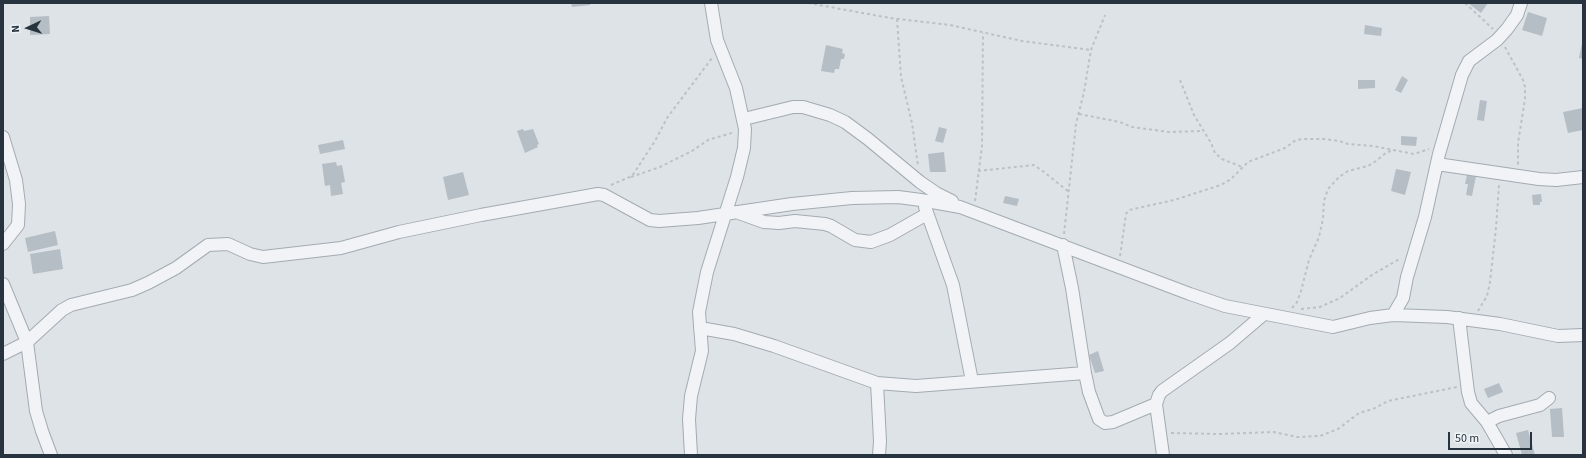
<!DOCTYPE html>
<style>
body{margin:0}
#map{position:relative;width:1586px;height:458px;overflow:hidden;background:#dee3e8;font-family:"Source Sans 3",sans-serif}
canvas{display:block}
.frame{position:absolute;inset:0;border:4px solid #27333f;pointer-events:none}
.north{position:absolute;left:8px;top:8px;width:40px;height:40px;-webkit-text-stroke:3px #edf2f5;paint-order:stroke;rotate:266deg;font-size:11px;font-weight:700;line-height:16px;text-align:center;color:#27333f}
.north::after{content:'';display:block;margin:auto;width:14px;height:18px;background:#27333f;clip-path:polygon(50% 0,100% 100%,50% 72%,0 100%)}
.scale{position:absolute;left:1448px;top:432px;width:84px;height:18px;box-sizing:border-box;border:2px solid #27333f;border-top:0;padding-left:5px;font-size:12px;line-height:14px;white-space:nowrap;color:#27333f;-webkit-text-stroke:3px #edf2f5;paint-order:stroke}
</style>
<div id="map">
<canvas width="1586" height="458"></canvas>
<div class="frame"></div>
<div class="north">N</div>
<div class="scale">50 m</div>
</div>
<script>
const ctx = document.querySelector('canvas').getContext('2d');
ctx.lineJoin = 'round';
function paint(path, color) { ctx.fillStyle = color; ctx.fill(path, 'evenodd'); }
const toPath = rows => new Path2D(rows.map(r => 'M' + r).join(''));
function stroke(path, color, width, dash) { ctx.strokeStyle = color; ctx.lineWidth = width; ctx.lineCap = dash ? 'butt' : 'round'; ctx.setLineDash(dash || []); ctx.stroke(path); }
const building = toPath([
 [571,3,590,3,590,5,572,7],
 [1468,3,1488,3,1481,13],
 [1528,12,1547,18,1542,36,1522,30],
 [49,16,50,34,30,35,30,17],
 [1365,25,1382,28,1381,36,1364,34],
 [1582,43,1583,43,1583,59,1579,58],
 [826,45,843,49,842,53,845,54,844,59,841,59,839,69,835,69,834,73,821,71],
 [1402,76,1408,80,1401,93,1395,90],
 [1358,80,1375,80,1375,88,1358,89],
 [1480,100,1487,101,1484,121,1477,120],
 [1583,108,1583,130,1568,133,1563,112],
 [939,127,947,129,943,143,935,141],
 [523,129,524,131,533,129,539,144,537,145,538,147,525,153,517,131],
 [1401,136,1417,137,1416,146,1401,145],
 [343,140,345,149,320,154,318,145],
 [944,152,946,172,930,172,928,154],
 [336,162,337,166,342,165,345,182,341,183,343,194,331,196,330,185,325,186,322,164],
 [1396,169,1411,172,1405,195,1391,191],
 [463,172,469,195,448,200,443,177],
 [1467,175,1476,176,1472,196,1466,195,1468,184,1465,184],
 [1541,194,1542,202,1540,202,1540,205,1533,205,1532,195],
 [1005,196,1019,199,1017,206,1003,203],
 [55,231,58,245,28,252,25,238],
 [60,249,63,269,33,274,30,254],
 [1098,351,1104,371,1095,373,1089,355],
 [1499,383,1503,392,1488,398,1484,389],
 [1562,408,1564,437,1552,437,1550,409],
 [1528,430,1535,455,1522,455,1516,433]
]);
const path = toPath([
 [808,3,890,18,950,25,1022,41,1091,50],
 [1465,3,1493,29],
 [897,19,901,77,912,123,918,166],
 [1505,47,1523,80,1525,87,1525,99,1518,143,1518,165],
 [1180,80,1194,115,1211,143,1215,153,1222,159,1242,167],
 [1079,114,1120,122,1132,127,1169,132,1202,131],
 [978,171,1034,165,1044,172,1069,192],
 [631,177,660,167,692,151,708,140,735,132],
 [611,185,632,176,655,141,667,118,712,58],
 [975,201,982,146,983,33],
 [1064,234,1076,124,1084,92,1091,50,1105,15],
 [1120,256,1126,214,1129,210,1174,200,1221,185,1231,179,1248,162,1285,148,1296,140,1303,139,1324,139,1339,141,1348,144,1373,146,1414,154,1429,149],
 [1292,308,1297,302,1301,291,1309,260,1319,237,1323,219,1324,201,1328,189,1339,177,1348,171,1368,166,1376,161,1387,152,1392,151],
 [1301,309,1320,307,1340,298,1372,275,1401,258],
 [1478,311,1487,296,1490,282,1496,228,1499,185],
 [1171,433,1219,434,1274,432,1297,437,1320,436,1338,429,1359,413,1373,409,1388,401,1457,387]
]);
const minor = toPath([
 [744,119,793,107,803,107,830,115,845,122,868,139,920,182,936,193,952,201],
 [3,137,16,180,19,204,18,225,3,244],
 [1437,164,1539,179,1556,180,1583,177],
 [925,207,953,285,972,381],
 [736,212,764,222,779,223,795,221,825,224,831,226,855,240,871,242,890,235,927,214],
 [1063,245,1072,288,1085,373,1089,392,1099,419,1105,423,1113,422,1156,404],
 [3,284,27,342,36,411,42,431,51,455],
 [1393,315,1447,317,1500,324,1558,336,1583,335],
 [1459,318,1468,392,1471,403,1487,422,1506,455],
 [700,328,734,334,774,346,877,383,880,441,879,455],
 [3,354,27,342,62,310,71,305,132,290,148,283,176,268,208,245,228,244,250,254,263,257,341,248,399,232,481,215,598,194,604,195,650,220,659,221,698,218,792,204,852,198,898,197,921,200,960,207,1190,294,1225,306,1333,327,1370,318,1393,315,1403,298,1407,277,1425,217,1439,154,1462,75,1469,61,1497,40,1507,29,1517,15,1521,3],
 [877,383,916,386,1085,373],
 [1487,422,1499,416,1540,405,1549,398],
 [691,455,689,419,691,396,702,351,699,312,707,272,737,177,744,148,745,129,736,88,717,40,711,3],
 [1163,455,1156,404,1159,395,1162,391,1230,343,1264,314]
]);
paint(building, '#b5bdc5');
stroke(minor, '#a3abb2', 14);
stroke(path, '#bcc1c6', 2, [3, 3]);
stroke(minor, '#f1f3f6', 12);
</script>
